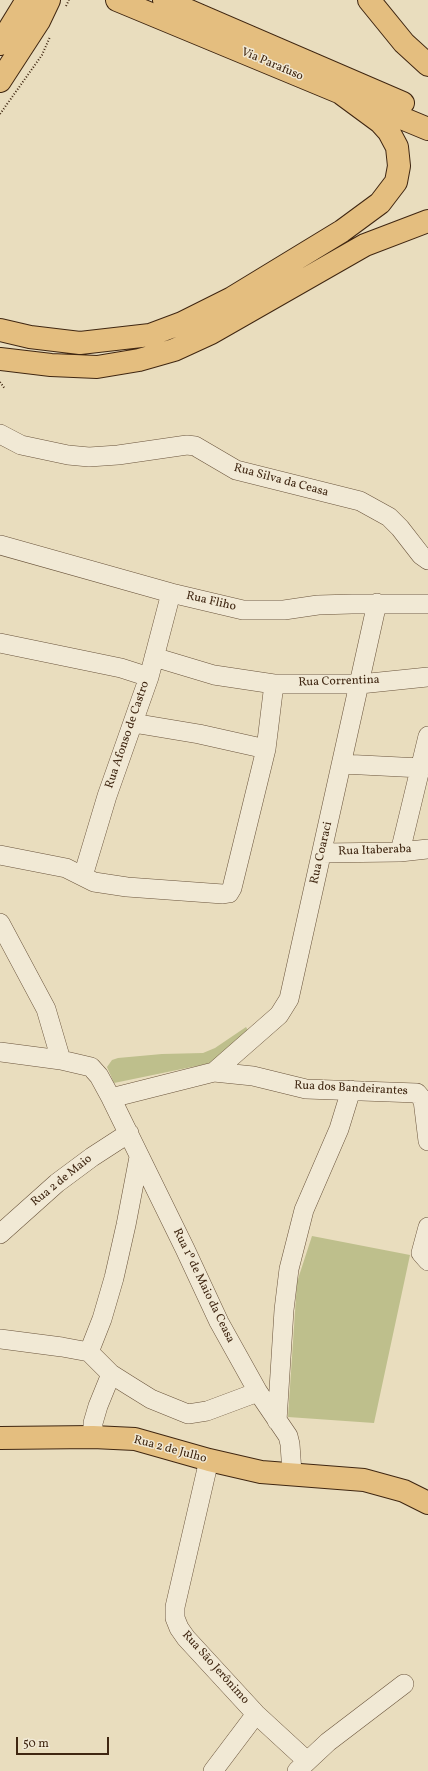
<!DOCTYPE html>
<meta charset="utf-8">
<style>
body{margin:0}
#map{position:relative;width:428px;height:1771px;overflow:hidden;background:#e9ddbe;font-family:Vollkorn,serif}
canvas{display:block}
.scale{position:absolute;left:16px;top:1737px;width:93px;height:18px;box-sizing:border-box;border:2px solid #3f2611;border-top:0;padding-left:5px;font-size:12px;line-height:14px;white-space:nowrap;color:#3f2611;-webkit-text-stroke:3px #f1e9d5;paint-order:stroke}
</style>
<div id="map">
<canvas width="428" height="1771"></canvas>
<div class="scale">50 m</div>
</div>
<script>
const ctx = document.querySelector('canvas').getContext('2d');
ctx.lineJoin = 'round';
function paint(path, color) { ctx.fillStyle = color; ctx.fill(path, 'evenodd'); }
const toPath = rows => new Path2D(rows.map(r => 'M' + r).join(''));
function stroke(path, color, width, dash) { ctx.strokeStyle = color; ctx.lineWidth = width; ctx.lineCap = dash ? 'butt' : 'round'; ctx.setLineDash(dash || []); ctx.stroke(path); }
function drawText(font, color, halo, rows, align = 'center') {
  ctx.font = font + ' Vollkorn,serif'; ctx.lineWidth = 3; ctx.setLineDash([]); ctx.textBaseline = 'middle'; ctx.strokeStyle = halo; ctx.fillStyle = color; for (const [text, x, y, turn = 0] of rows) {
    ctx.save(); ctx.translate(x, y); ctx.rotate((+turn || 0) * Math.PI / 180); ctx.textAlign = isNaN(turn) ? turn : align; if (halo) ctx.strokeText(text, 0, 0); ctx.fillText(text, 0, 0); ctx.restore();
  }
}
const green = toPath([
 [246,1027,250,1034,211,1063,114,1083,107,1067,112,1060,118,1058,162,1054,203,1053,215,1048],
 [312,1236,410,1255,374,1423,288,1417,297,1282]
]);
const path = toPath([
 [66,6,69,0],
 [0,114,42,55,50,37],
 [0,382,5,389]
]);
const minor = toPath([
 [0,434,21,445,68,455,89,457,118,455,187,445,195,446,236,470,360,501,389,517,400,528,421,555,428,560],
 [0,545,171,593,243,610,284,610,318,605,352,604,428,604],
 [0,643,121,668,149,677],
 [154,657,214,675,274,684,360,684,428,677],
 [133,723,199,734,266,749],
 [342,764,421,768],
 [400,852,428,736],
 [322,853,400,852,428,849],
 [0,855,66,868,94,882,127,887,223,894,229,893,232,888,266,749,274,684],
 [83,876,107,796,149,677,171,593],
 [0,923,46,1009,61,1060],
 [0,1052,61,1060,91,1067,99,1076,111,1098,214,1072,253,1076,306,1089,417,1093,423,1100,428,1141],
 [214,1072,279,1015,289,999,377,603],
 [111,1098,185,1249,219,1322,258,1392,288,1436,290,1444,292,1473],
 [428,1227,421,1253,428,1261],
 [0,1234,57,1183,92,1157,129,1133],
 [0,1339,62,1347,89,1352,111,1374,130,1386,151,1399,188,1414,207,1411,258,1392],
 [89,1352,102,1319,114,1278,126,1225,139,1157],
 [277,1421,284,1310,289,1269,304,1210,339,1129,351,1090],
 [93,1437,93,1423,98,1406,111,1374],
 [209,1460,175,1607,175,1618,179,1628,186,1638,256,1714,306,1760],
 [213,1771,256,1714],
 [297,1771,328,1742,404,1684]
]);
const major = toPath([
 [0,1438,93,1437,135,1439,209,1460,261,1472,364,1480,404,1491,428,1503]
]);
const highway = toPath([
 [117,0,428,129],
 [164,0,403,103],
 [369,0,404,43,428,65],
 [0,44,27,0],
 [0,81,39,21,49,0],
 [0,330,30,337,80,343,150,335,182,323,232,298,342,231,380,203,396,182,399,166,397,147,389,132,380,122,342,94],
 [0,359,51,365,97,367,139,360,174,350,211,333,365,245,428,221]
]);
const streetNames = [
 ["Via Parafuso",272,65,23],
 ["Rua Silva da Ceasa",281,481,15],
 ["Rua Fliho",211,602,13],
 ["Rua Correntina",339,682,-2],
 ["Rua Afonso de Castro",128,735,-71],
 ["Rua Itaberaba",375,851,-2],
 ["Rua Coaraci",322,853,-77],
 ["Rua dos Bandeirantes",351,1089,3],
 ["Rua 2 de Maio",62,1181,-39],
 ["Rua 1º de Maio da Ceasa",203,1286,64],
 ["Rua 2 de Julho",170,1450,15],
 ["Rua São Jerônimo",215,1668,48]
];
paint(green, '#bebf8c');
stroke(minor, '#6a543c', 20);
stroke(major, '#3f2611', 24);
stroke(highway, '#3f2611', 24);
stroke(path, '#3f2611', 2, [1, 2]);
stroke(minor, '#f1e9d5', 19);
stroke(major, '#e4be7f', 22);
stroke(highway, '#e4be7f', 22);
drawText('12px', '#3f2611', '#f1e9d5', streetNames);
</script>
